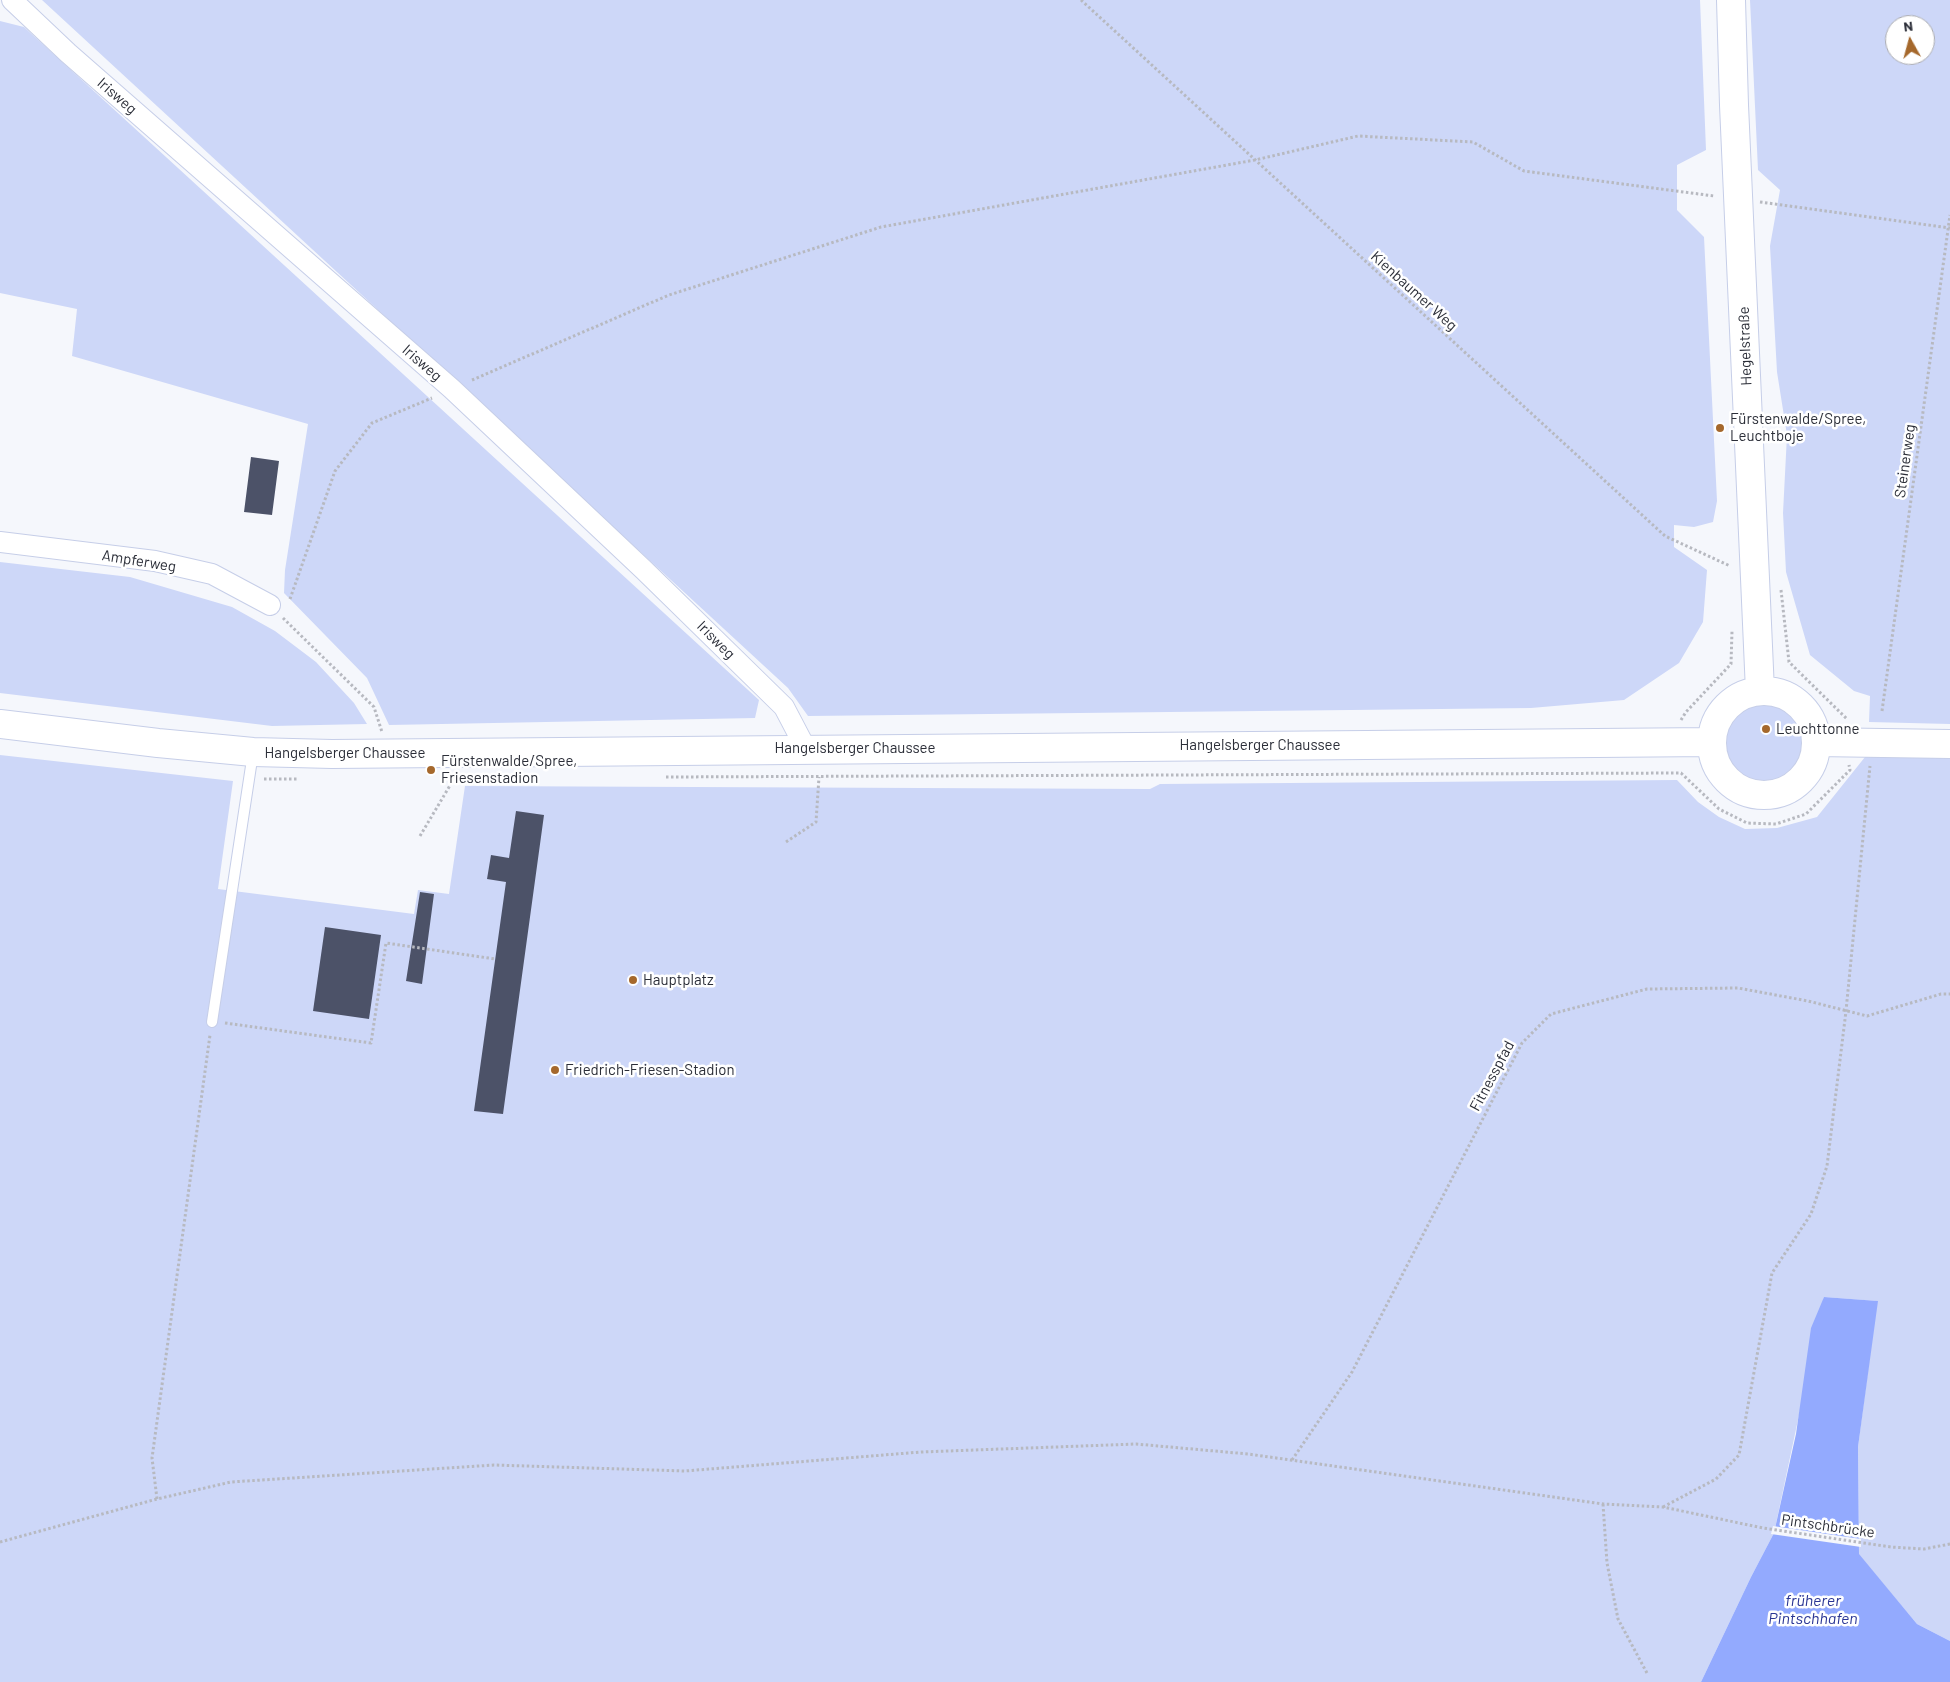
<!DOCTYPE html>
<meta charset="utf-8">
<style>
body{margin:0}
#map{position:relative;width:1950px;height:1682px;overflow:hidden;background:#f5f7fc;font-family:Barlow,sans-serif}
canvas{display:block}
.north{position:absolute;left:1885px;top:15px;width:50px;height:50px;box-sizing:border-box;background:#fff;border:1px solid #aaabaf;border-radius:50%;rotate:353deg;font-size:14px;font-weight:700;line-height:20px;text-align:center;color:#2b2e38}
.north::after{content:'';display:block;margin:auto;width:18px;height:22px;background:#a5682c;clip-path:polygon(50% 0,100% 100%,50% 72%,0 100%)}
</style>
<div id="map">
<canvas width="1950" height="1682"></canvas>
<div class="north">N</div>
</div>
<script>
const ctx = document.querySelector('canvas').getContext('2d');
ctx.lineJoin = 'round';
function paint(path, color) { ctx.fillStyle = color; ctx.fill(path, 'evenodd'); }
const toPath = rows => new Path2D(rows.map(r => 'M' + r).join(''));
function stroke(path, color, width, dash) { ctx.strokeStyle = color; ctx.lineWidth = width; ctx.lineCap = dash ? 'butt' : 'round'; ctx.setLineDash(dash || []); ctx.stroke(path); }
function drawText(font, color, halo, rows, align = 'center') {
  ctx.font = font + ' Barlow,sans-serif'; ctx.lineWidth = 5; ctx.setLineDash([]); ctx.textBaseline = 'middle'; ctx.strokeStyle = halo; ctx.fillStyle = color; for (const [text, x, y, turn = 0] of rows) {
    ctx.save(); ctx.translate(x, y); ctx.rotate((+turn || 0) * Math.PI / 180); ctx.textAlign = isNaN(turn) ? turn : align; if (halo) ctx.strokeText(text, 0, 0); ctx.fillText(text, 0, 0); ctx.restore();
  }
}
const green = toPath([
 [42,0,1700,0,1706,150,1677,165,1677,210,1704,237,1717,501,1713,522,1694,527,1674,525,1674,547,1707,570,1703,622,1679,663,1624,700,1531,708,808,716,788,688],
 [1750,0,1950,0,1950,724,1869,722,1870,696,1854,691,1810,655,1786,572,1783,513,1787,435,1777,372,1770,246,1780,190,1758,170],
 [1895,25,1925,25,1925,55,1895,55],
 [0,21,24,27,759,700,755,718,389,725,367,678,284,593,285,570,308,424,72,356,77,309,0,293],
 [0,562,130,577,232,607,275,631,316,662,354,703,367,724,272,726,0,693],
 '1725 744a40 40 0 1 1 80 0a40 40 0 1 1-80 0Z',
 [0,755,233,781,218,889,414,914,418,890,449,894,465,786,1150,789,1160,784,1677,780,1698,802,1719,817,1745,829,1777,828,1817,817,1865,757,1950,758,1950,1641,1917,1624,1859,1555,1858,1447,1877,1301,1824,1297,1774,1533,1751,1577,1701,1682,0,1682]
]);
const water = toPath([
 [1824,1297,1878,1301,1858,1447,1859,1554,1917,1624,1950,1641,1950,1682,1701,1682,1751,1577,1774,1533,1796,1434,1811,1328]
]);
const pier = toPath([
 [1773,1526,1861,1539,1861,1547,1771,1534]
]);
const building = toPath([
 [251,457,279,461,272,515,244,512],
 [516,811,544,815,503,1114,474,1111,506,882,487,879,491,855,509,858],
 [420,892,434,894,422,984,406,981],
 [325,927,381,935,369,1019,313,1011]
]);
const path = toPath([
 [1081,0,1665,536,1730,566],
 [1760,202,1950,228],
 [472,380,669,295,881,227,1255,160,1358,136,1473,142,1524,171,1714,196],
 [1781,590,1789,662,1847,719],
 [290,599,335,471,372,423,432,398],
 [283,618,374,707,382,732],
 [1882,711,1950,215],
 [1681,720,1686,712,1731,664,1732,631],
 [666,777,1681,773,1719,809,1747,823,1776,824,1806,814,1850,770,1849,765],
 [264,779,297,779],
 [420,836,455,777],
 [786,842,816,822,819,777],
 [225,1023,371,1043,386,943,495,959],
 [1292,1460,1352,1372,1522,1043,1551,1014,1647,989,1738,988,1808,1001,1867,1016,1941,994,1950,994],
 [157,1499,152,1458,210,1035],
 [1603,1504,1607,1563,1618,1619,1648,1675],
 [1663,1507,1716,1479,1739,1455,1772,1273,1811,1214,1827,1166,1846,1011,1870,766],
 [0,1542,157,1499,231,1482,494,1465,685,1471,921,1452,1136,1444,1248,1454,1603,1504,1663,1507,1763,1528,1891,1547,1924,1549,1950,1544]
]);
const lane = toPath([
 [212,1022,253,753]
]);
const street = toPath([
 [12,0,68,53,452,389,644,570,784,707,806,749],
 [0,542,155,561,212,574,270,605]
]);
const secondary = toPath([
 [1731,0,1734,105,1760,691],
 '1712 743a52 52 0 1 1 104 0a52 52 0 1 1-104 0Z',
 [0,724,158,743,253,752,332,754,1711,742],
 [1816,742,1950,744]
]);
const markers = [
 [1720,428,5,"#a5682c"],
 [1766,729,5,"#a5682c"],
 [431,770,5,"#a5682c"],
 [633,980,5,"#a5682c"],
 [555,1070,5,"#a5682c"]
];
const streetNames = [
 ["Irisweg",117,96,41],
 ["Kienbaumer Weg",1414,291,42],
 ["Hegelstraße",1745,346,-92],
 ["Irisweg",422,363,41],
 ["Steinerweg",1905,461,-82],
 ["Ampferweg",139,561,9],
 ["Irisweg",716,640,45],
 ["Hangelsberger Chaussee",1260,745],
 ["Hangelsberger Chaussee",855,748],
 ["Hangelsberger Chaussee",345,753],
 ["Fitnesspfad",1492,1076,-62],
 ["Pintschbrücke",1828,1526,8]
];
const poiNames = [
 ["Fürstenwalde/Spree,",1730,419],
 ["Leuchtboje",1730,436],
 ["Leuchttonne",1776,729],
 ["Fürstenwalde/Spree,",441,761],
 ["Friesenstadion",441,778],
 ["Hauptplatz",643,980],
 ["Friedrich-Friesen-Stadion",565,1070]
];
const waterNames = [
 ["früherer",1813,1601],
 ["Pintschhafen",1813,1619]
];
paint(green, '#cdd7f8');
paint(water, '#93aafe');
paint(pier, '#f5f7fc');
paint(building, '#4c5268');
stroke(lane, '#c6cee8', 12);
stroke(street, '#c6cee8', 22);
stroke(secondary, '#c6cee8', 30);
stroke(path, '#b7b9c0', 3, [2.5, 2.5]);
stroke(lane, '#fff', 10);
stroke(street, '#fff', 20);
stroke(secondary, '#fff', 28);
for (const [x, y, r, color] of markers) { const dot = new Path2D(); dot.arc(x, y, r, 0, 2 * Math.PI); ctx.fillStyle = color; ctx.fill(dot); stroke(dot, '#fff', 2); }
drawText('15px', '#2b2e38', '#fff', streetNames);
drawText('15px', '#2b2e38', '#fff', poiNames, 'left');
drawText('italic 16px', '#2a3594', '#fff', waterNames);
</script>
